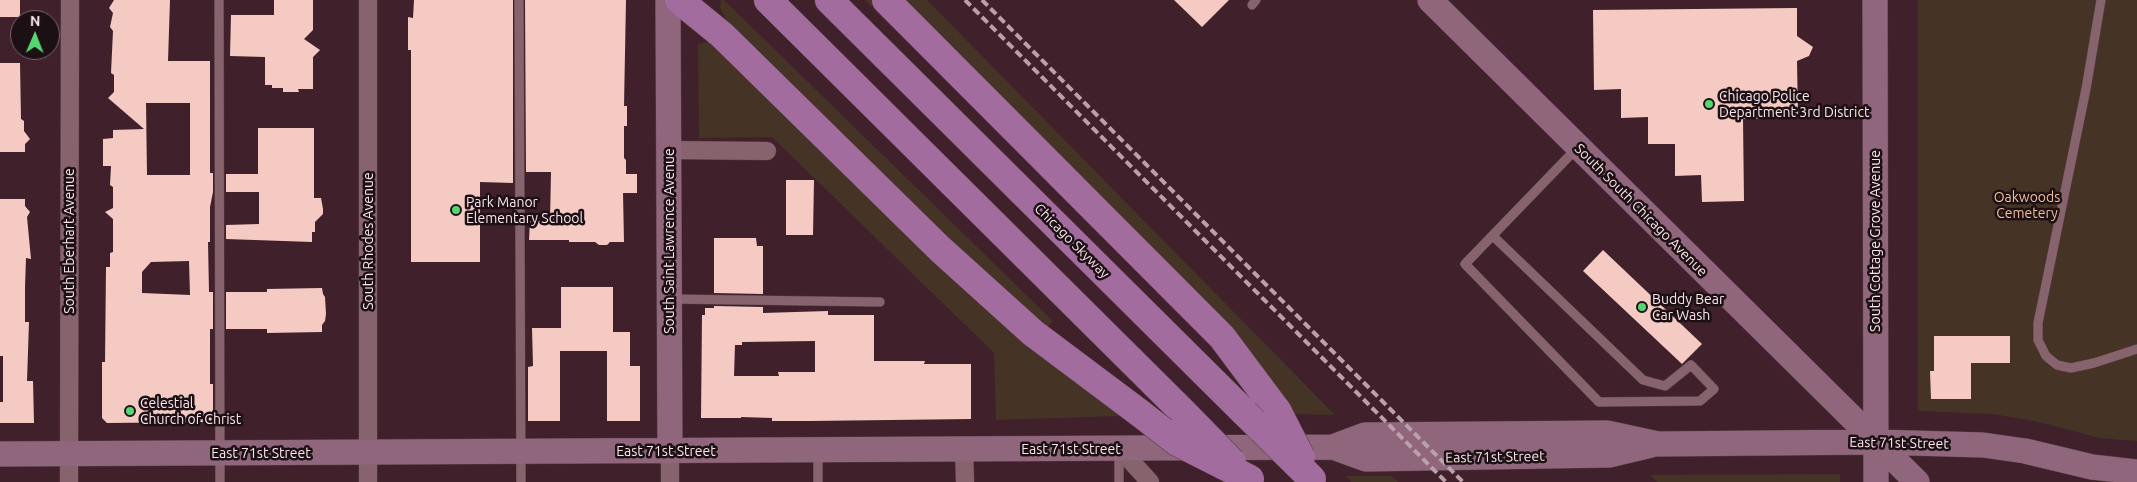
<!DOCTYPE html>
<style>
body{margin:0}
#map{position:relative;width:2137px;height:482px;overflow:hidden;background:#40212b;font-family:Ubuntu,sans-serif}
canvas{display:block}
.north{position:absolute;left:10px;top:10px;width:50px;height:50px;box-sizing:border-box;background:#1d1014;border:1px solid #75656a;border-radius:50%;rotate:1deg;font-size:14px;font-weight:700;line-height:20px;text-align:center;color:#f9e4ea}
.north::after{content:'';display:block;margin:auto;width:18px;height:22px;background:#56d671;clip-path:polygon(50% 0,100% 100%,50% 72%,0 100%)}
</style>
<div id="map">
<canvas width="2137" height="482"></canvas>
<div class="north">N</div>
</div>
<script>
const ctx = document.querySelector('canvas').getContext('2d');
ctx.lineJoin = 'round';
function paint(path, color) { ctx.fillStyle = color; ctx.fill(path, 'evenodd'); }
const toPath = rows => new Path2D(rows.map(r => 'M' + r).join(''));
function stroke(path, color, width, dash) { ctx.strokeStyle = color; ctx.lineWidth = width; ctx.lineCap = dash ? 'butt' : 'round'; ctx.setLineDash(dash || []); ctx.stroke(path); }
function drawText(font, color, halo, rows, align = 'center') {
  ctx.font = font + ' Ubuntu,sans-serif'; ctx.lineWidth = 5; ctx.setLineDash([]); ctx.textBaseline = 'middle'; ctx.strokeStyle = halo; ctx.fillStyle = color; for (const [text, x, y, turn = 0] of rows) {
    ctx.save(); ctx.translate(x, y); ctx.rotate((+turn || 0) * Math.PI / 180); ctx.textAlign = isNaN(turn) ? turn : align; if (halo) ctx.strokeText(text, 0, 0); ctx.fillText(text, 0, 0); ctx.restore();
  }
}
const green = toPath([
 [721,0,724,0,1053,321,1044,331,728,24,720,7],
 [865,0,871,0,1040,167,1086,213,1111,245],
 [903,0,927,0,1335,415,1293,414],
 [1918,0,2137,0,2137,441,2100,438,2039,422,1993,414,1918,411],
 [708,42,719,46,964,290,1020,338,1121,416,996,420,994,353,772,137,699,138,698,44],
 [1840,474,1840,482,1657,482,1650,475],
 [1346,476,1392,476,1398,482,1351,482]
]);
const building = toPath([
 [0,0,20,0,20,17,0,17],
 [114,0,170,0,168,61,210,61,210,173,213,173,213,192,210,207,210,242,208,242,209,292,213,292,213,329,210,329,210,384,213,384,213,422,107,423,102,418,102,362,105,362,106,267,110,267,110,253,113,252,113,219,105,212,113,208,113,187,110,185,111,166,103,166,103,139,113,138,113,130,144,129,108,98,114,92,114,75,111,73,113,31,110,27,113,13,109,8],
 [146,103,190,103,190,175,147,175],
 [189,261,190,295,142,293,142,272,151,262],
 [274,0,313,0,313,30,304,39,320,50,313,57,313,89,298,89,299,92,283,92,283,88,272,88,272,85,265,85,265,57,230,56,231,15,274,15],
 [414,0,513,0,513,183,480,182,480,262,411,262,411,50,408,50,408,17,413,18],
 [525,0,626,0,624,106,627,106,627,126,624,126,624,158,626,160,626,174,637,174,637,193,623,193,624,242,610,242,607,245,599,245,595,242,569,242,569,240,529,240,530,221,550,221,551,172,526,172],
 [1174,0,1229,0,1202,27],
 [1797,8,1797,36,1813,47,1809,56,1797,61,1798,118,1743,119,1744,201,1702,202,1701,175,1675,176,1675,144,1648,144,1648,117,1621,118,1621,89,1594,90,1593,10],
 [0,63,20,63,21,119,24,121,24,131,30,139,25,144,25,152,0,152],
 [258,128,314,128,314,198,321,198,323,209,323,214,315,222,315,232,312,232,312,242,226,239,226,225,259,224,259,192,226,192,226,174,258,174],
 [786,180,814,180,813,235,786,235],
 [0,199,25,199,25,206,30,212,27,217,31,259,26,258,25,287,25,322,29,322,27,381,33,381,34,423,0,423,0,402,3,402,3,356,0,356],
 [714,238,756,238,757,246,763,246,763,294,714,293],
 [1603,250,1702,344,1682,364,1583,271],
 [561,287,613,287,613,332,630,332,630,366,640,366,640,421,607,421,607,351,560,351,560,421,528,421,528,367,533,366,532,328,561,328],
 [322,288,323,294,325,297,326,314,325,321,322,325,322,332,267,333,267,329,226,329,226,292,267,292,267,289],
 [714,306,763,307,763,313,828,311,828,315,874,315,874,361,925,361,924,364,971,364,971,419,810,421,772,421,772,418,741,417,741,418,701,418,702,315,705,315,705,308,714,308],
 [815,341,815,372,778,372,779,376,734,376,735,345,742,345,742,342],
 [1934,336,2010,336,2010,363,1971,363,1971,399,1931,399,1930,371,1934,371]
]);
const lane = toPath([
 [219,0,220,482],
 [519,0,521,482],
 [2101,0,2086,89,2038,323,2038,340,2046,356,2057,365,2071,368,2094,363,2137,349],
 [1252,5,1256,0],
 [1493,236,1643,380,1665,386,1691,365,1714,389,1700,401,1599,402,1465,264,1578,147],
 [672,299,880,302],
 [818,452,818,482],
 [1119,482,1119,451]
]);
const street = toPath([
 [368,0,368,482],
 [669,150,767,151],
 [1119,448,1150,482],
 [964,449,965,482],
 [670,451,670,482],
 [69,482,70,0]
]);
const secondary = toPath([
 [668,0,670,451],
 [1430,0,1917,482],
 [1875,0,1876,482],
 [1333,447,1366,459,1609,455,1651,445],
 [0,454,1333,447,1365,435,1607,433,1658,444,1876,442,1983,445,2025,451,2092,467,2137,472]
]);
const highway = toPath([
 [679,0,722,35,940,249,1033,333,1141,414],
 [768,0,1184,413],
 [829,0,1245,413],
 [886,0,1222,337,1278,412]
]);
const rail = toPath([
 [965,0,1446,482],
 [982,0,1463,482]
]);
const highwayBridge = toPath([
 [1278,412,1301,457],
 [1184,413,1232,462],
 [1245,413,1312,479],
 [1141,414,1177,442,1250,479]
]);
const markers = [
 [1709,104,5,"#56d671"],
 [456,210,5,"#56d671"],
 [1642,307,5,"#56d671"],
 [130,411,5,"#56d671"]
];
const poiNames = [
 ["Chicago Police",1719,96],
 ["Department 3rd District",1719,112],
 ["Park Manor",466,202],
 ["Elementary School",466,218],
 ["Buddy Bear",1652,299],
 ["Car Wash",1652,315],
 ["Celestial",140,403],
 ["Church of Christ",140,419]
];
const parkNames = [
 ["Oakwoods",2027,197],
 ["Cemetery",2027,213]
];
const streetNames = [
 ["South South Chicago Avenue",1641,210,45],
 ["South Eberhart Avenue",69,241,-90],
 ["South Rhodes Avenue",368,241,-90],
 ["South Saint Lawrence Avenue",669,241,-90],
 ["Chicago Skyway",1072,241,45],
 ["South Cottage Grove Avenue",1875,241,-90],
 ["East 71st Street",1899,443,1],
 ["East 71st Street",1071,449],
 ["East 71st Street",666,451],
 ["East 71st Street",261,453],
 ["East 71st Street",1495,457,-1]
];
paint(green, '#453326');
paint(building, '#f4cac3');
stroke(lane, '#583e47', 10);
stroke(street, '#583e47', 19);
stroke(secondary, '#583e47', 26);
stroke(highway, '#583e47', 29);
stroke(lane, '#87636d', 9);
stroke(street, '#87636d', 18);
stroke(secondary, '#8f667c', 25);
stroke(highway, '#a36c9e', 28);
stroke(rail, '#baa1a9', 4, [8, 4]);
stroke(highwayBridge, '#583e47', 29, []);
stroke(highwayBridge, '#a36c9e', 28);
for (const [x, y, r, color] of markers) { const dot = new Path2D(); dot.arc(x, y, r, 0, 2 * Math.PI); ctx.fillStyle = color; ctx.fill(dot); stroke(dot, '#1d1014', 2); }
drawText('14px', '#f9e4ea', '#1d1014', poiNames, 'left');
drawText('14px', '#f2be96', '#1d1014', parkNames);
drawText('14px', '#f9e4ea', '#1d1014', streetNames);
</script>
